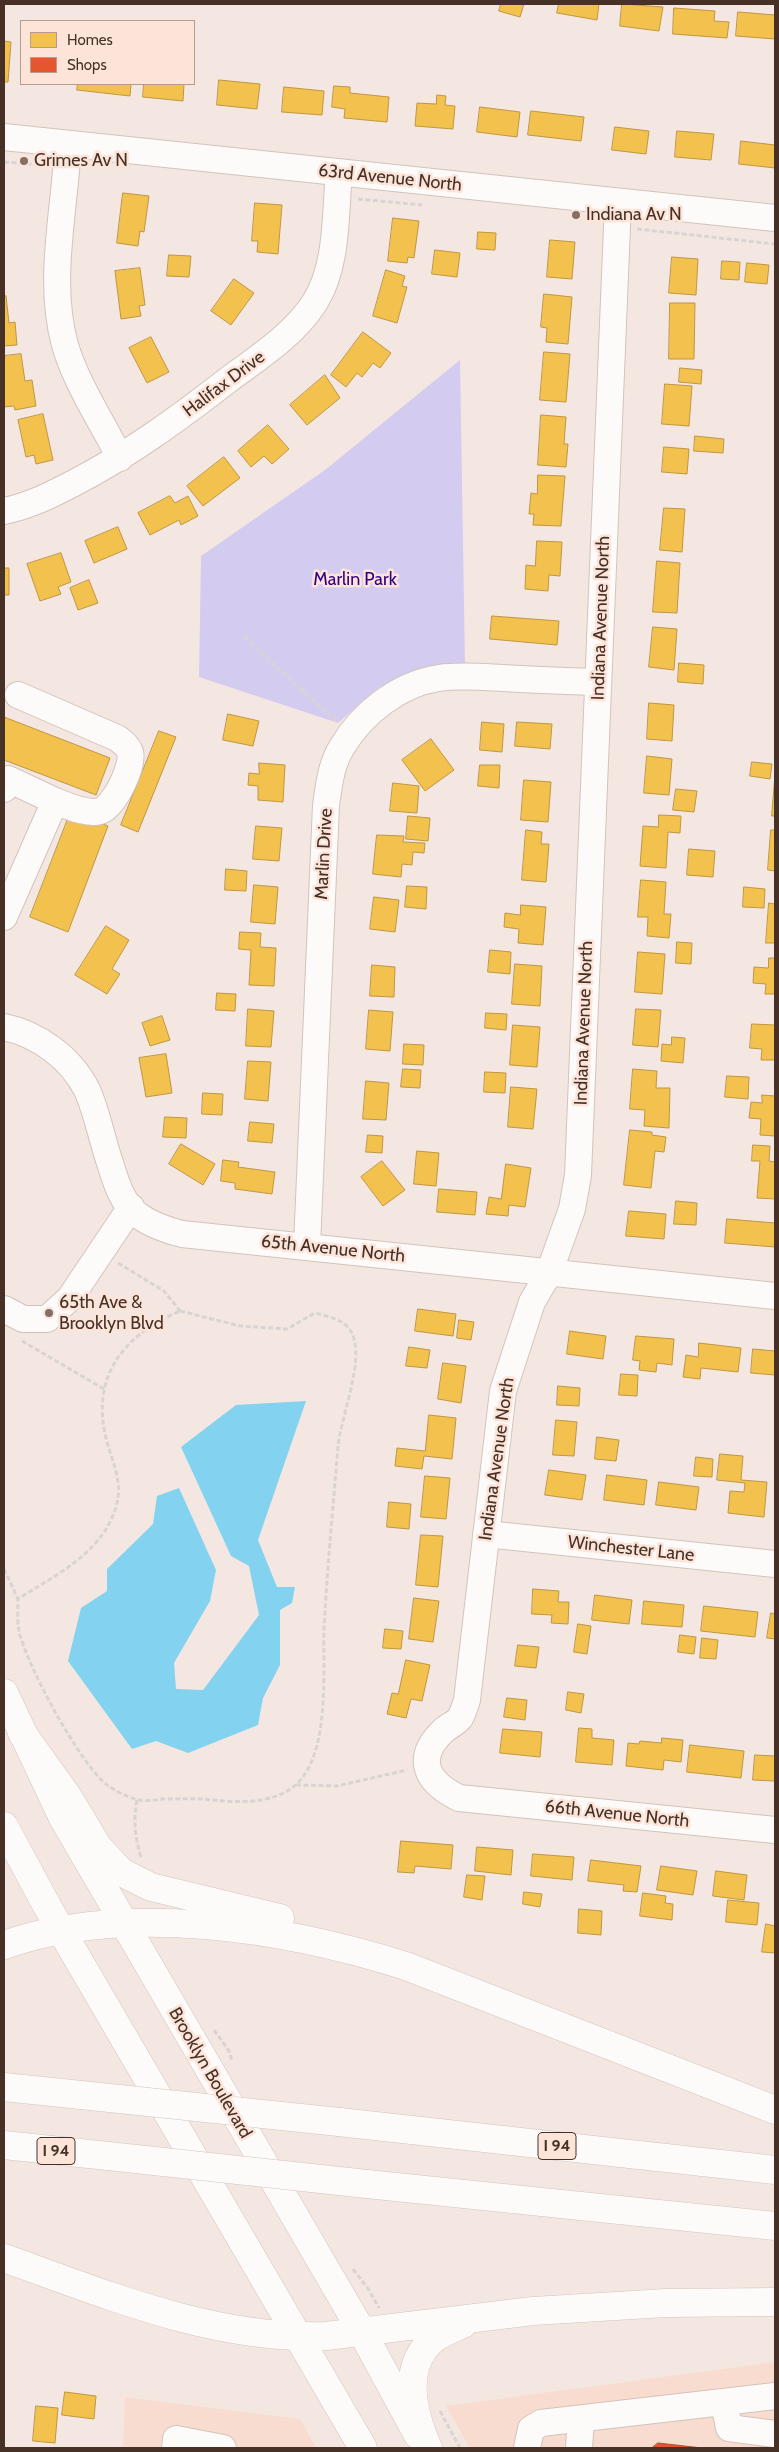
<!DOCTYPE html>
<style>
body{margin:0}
#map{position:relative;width:779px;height:2452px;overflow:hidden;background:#f4e7e1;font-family:Cabin,sans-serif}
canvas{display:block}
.frame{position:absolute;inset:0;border:5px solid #473026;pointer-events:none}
.legend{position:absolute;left:20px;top:20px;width:175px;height:65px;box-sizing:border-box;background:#fce4d9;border:1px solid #b49c91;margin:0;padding:6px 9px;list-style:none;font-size:15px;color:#473026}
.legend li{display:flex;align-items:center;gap:10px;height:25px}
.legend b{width:25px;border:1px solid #b49c91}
</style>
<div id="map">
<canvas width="779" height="2452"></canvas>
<div class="frame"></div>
<ul class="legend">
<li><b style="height:14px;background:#f2c14e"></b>Homes</li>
<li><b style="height:14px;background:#e4572e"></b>Shops</li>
</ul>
</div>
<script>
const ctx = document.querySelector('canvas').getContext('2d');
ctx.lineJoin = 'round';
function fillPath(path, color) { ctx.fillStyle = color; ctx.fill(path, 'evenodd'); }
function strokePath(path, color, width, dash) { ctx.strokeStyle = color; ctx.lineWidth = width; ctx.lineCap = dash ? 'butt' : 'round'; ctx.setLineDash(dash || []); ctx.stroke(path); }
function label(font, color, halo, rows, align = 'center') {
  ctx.font = font + ' Cabin,sans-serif'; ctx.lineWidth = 5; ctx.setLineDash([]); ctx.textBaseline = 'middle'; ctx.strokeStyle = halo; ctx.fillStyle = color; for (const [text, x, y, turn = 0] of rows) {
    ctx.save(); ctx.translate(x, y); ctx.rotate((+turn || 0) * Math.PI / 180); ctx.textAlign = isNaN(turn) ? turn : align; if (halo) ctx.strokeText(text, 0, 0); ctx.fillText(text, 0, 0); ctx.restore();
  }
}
const built = new Path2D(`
 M775 2362V2448H470L446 2406Z
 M125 2397 300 2419 316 2448H123Z`);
const green = new Path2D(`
 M460 360 465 665 428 670 379 687 338 723 199 677 201 556 325 470Z`);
const water = new Path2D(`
 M306 1401 258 1540 277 1587H295L292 1603 280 1610V1665L263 1698 258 1725 188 1753 156 1741 132 1749 68 1661 81 1608 107 1591V1569L153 1524 157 1496 179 1488 216 1570 210 1601 174 1663 176 1689 203 1690 259 1615 249 1566 231 1556 181 1447 236 1405Z`);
const homes = new Path2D(`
 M501 4H524L520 17 499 11Z
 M559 4H599L597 20 557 13Z
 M622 4 663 7 659 31 620 26Z
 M674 8 715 11 714 21 729 22 727 38 673 34Z
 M738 12 775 15V39L736 36Z
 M4 41 11 42 8 82H4Z
 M219 80 260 84 257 109 217 105Z
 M78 84H131L130 96 77 90Z
 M144 84H184L183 101 143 97Z
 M334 86 350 87V93L389 97 387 122 344 118 345 109 332 107Z
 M284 87 324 91 322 115 282 112Z
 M437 95 446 96 445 105 455 106 453 129 415 126 417 103 436 104Z
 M480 107 520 112 517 137 477 132Z
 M531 111 584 117 581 141 528 135Z
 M615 127 649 131 646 154 612 150Z
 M677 131 714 134 711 160 675 157Z
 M741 141 775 145V168L739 164Z
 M123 193 149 196 144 232 140 231 138 246 117 243Z
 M255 203 282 205 278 254 257 252 258 241H252Z
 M393 218 419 221 414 258 408 257 407 263 388 261Z
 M478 232 496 233 495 250 477 249Z
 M550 240 575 242 572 279 547 277Z
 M435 250 460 253 457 277 432 274Z
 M169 255 191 256 189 277 167 276Z
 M672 257 698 259 696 295 669 293Z
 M722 261 740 262 739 280 721 279Z
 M747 263 769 265 767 284 745 282Z
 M140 268 145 305 139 306 141 316 121 319 115 271Z
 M386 270 405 276 402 286 407 287 397 323 373 316Z
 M234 279 254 293 231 325 211 311Z
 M544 294 572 297 568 344 546 342 547 328 541 327Z
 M6 296 9 323 15 322 17 345 4 346V297Z
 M670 303H695L694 359H669Z
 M363 332 391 353 380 368 373 363 362 377 357 373 346 387 331 375Z
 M151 337 169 372 147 383 129 348Z
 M544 352 570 354 566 402 540 400Z
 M21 354 25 381 32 380 36 406 15 410 14 406 4 407V356Z
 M680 368 702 370 701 384 679 382Z
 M325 375 340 398 307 425 290 405Z
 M665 384 692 386 689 426 662 424Z
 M43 414 53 460 36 464 34 455 26 457 18 420Z
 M541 415 566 417 564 444H568L566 467 538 465Z
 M268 425 289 449 272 464 264 456 251 467 238 451Z
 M695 436 724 439 723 453 694 451Z
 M664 447 689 449 687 474 662 472Z
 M224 457 240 478 203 506 187 486Z
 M538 475 565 476 561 526 533 525 534 514H529L531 493 537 494Z
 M170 496 175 503 188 496 198 516 181 525 179 520 150 535 138 513Z
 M664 508 685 509 682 552 660 550Z
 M118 527 127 549 94 563 85 541Z
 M537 541 562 542 560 576 549 575 548 591 525 589 526 565 535 566Z
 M61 553 71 582 58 587 61 594 40 601 27 564Z
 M657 561 680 563 677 613 653 612Z
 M4 568H9V595H4Z
 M89 580 98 603 78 610 70 588Z
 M492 616 559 621 557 645 490 639Z
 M653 627 677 629 674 670 649 667Z
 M679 663 704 665 703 684 678 682Z
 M649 703 674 705 672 741 647 739Z
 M228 714 259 721 253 746 223 740Z
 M4 717 110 758 96 795 4 760Z
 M482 722 504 724 502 752 480 750Z
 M517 722 552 724 550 749 515 746Z
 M159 731 176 737 138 832 121 825Z
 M431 739 454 770 425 791 402 760Z
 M647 756 672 759 669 795 644 793Z
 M752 762 772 764 770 779 750 776Z
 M259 763 285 765 283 802 258 800V786L248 785 249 773 259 774Z
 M480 765H500L499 788 478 786Z
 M775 775V816H772Z
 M524 780 551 782 548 822 521 820Z
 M393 783 419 786 417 813 390 811Z
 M676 789 697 791 694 812 673 810Z
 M71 811 108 826 68 932 30 917Z
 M659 815 681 816 680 833 668 832 666 868 640 866 643 826 658 827Z
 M408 816 430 818 428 841 406 839Z
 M256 826 282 828 279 861 253 859Z
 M526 830 542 832 541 844H549L546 882 522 880Z
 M771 830H775V871L768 870Z
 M377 835 404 836 403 842 425 843 424 853 413 852 412 865 402 864 401 877 373 874Z
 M689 849 715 851 713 877 687 875Z
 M226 869 247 871 246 891 225 890Z
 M641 880 666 882 664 914H671L669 938 647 936 648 917H638Z
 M254 885 278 887 275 924 251 922Z
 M407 886 427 887 426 909 405 907Z
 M744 887 765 889 764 908 743 907Z
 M374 897 399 900 395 932 370 929Z
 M769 903 775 904V943H766Z
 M521 905 546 907 543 945 518 943 519 929 504 927 505 913 520 915Z
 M106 926 129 940 112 969 120 974 107 994 75 975Z
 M240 932 261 933 260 947 276 948 274 986 249 985 251 950 239 949Z
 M677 942 692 943 691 964 676 963Z
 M490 950 511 952 510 974 488 972Z
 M638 952 665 954 662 994 635 992Z
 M769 958H775V994H765L766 984 753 983 754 967 768 968Z
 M515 964 542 966 540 1006 512 1004Z
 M372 965 395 967 394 997 370 996Z
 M217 993 236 994 235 1011 216 1010Z
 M248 1009 274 1011 271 1047 246 1046Z
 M636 1009 661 1010 658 1047 633 1045Z
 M369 1010 393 1012 390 1051 366 1049Z
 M486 1013 507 1014 506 1030 485 1028Z
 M162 1016 170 1040 150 1046 142 1023Z
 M752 1024 775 1025V1060H761L762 1049 750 1048Z
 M513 1025 540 1027 537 1067 510 1065Z
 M672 1037 685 1038 683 1063 661 1061 662 1044 671 1045Z
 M404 1044 424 1045 423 1065 403 1064Z
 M166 1054 172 1093 146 1097 139 1058Z
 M248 1061 271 1062 268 1101 245 1099Z
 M403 1069 421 1070 420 1088 401 1087Z
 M633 1069 657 1071 656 1088H670L669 1128 644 1126 645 1110 630 1109Z
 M485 1072 506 1073 505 1093 484 1092Z
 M727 1076 749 1077 748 1099 725 1097Z
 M366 1081 389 1083 386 1120 363 1119Z
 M511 1087 537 1089 533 1129 508 1127Z
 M203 1093 223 1094 222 1115 202 1114Z
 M762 1095 775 1096V1136L760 1135 761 1119 749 1118 751 1102 762 1103Z
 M165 1117 187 1118 186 1138 163 1137Z
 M250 1122 274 1124 272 1143 248 1141Z
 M630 1130 652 1132V1135L666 1137 664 1152 655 1151 651 1188 624 1185Z
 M368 1135 383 1136 382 1153 366 1152Z
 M181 1144 215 1164 203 1185 169 1164Z
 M753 1145 770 1146 769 1161 775 1162V1199L757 1198 760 1161H752Z
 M417 1151 439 1153 436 1186 414 1184Z
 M223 1160 239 1162 238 1167 275 1172 272 1194 235 1189V1183L221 1181Z
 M382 1161 405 1190 383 1206 361 1177Z
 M506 1164 531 1168 525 1207 509 1205 508 1216 486 1214 489 1197 501 1199Z
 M439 1189 477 1192 475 1215 437 1212Z
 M676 1201 697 1203 696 1225 674 1224Z
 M629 1211 666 1214 664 1239 626 1236Z
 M727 1219 775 1223V1247L725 1243Z
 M418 1309 456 1314 453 1336 415 1331Z
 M459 1320 474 1322 471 1340 457 1338Z
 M570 1331 606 1336 603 1359 567 1354Z
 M636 1336 674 1339 672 1365 657 1363 656 1372 639 1370 640 1361 633 1360Z
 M699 1343 741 1348 738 1372 701 1368 700 1379 683 1377 686 1355 698 1357Z
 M409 1347 430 1350 427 1368 406 1366Z
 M753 1349 775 1351V1375L751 1373Z
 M443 1363 466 1366 461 1403 438 1399Z
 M621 1374 638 1375 637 1396 619 1395Z
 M558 1386 580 1388 579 1406 557 1405Z
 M429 1415 456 1418 452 1459 424 1456 422 1469 395 1466 397 1448 425 1451Z
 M556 1420 577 1422 574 1456 553 1455Z
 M597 1437 619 1440 616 1461 595 1459Z
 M720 1454 743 1456 741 1480 767 1482 764 1517 728 1513 730 1491 744 1492 745 1483 717 1480Z
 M696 1457 713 1459 712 1477 694 1476Z
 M549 1470 586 1475 582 1500 545 1495Z
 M607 1475 647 1480 644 1505 604 1500Z
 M425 1476 450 1478 446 1519 421 1517Z
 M659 1482 699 1487 696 1510 656 1505Z
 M389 1502 411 1504 409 1529 387 1527Z
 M421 1535 443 1536 438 1587 416 1585Z
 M533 1589 559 1591 558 1602H569L568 1624 551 1623 552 1615 532 1614Z
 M595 1595 632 1600 629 1624 592 1620Z
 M414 1598 439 1601 433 1642 409 1639Z
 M644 1601 684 1605 682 1627 642 1624Z
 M704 1606 758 1612 755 1637 701 1631Z
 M771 1613 775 1614V1639L767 1638Z
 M578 1624 591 1626 587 1654 574 1652Z
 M385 1629 403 1631 401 1649 383 1648Z
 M680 1635 696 1637 694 1654 678 1652Z
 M702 1638 718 1640 716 1659 700 1658Z
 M518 1645 539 1647 536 1668 515 1666Z
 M406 1660 430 1665 422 1701 411 1699 406 1718 387 1714 392 1693 398 1694Z
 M568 1692 584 1694 581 1713 566 1710Z
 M507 1698 527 1700 525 1720 504 1717Z
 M579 1728 592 1729V1738L614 1740 612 1765 576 1762Z
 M503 1729 542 1732 540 1757 500 1753Z
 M662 1738 683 1740 681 1762 664 1760 663 1770 626 1766 628 1743 639 1744 640 1741 661 1743Z
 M690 1745 744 1751 741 1778 687 1772Z
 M755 1755 775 1756V1781L753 1780Z
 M401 1841 453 1845 451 1869 415 1866 414 1873 398 1872Z
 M477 1847 513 1850 511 1875 475 1871Z
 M533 1854 574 1857 572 1880 531 1876Z
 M591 1860 641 1866 637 1892 623 1891 624 1885 588 1881Z
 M661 1866 697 1871 693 1895 657 1890Z
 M716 1871 747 1875 744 1900 713 1896Z
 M467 1875 485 1876 482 1900 464 1897Z
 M524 1892 542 1894 540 1907 523 1904Z
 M643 1893 666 1896 665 1903 673 1904 672 1920 640 1916Z
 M728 1900 759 1903 757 1925 726 1922Z
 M579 1909 602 1911 601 1935 578 1933Z
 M766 1924 775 1926V1953L762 1952Z
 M65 2392 96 2396 94 2419 62 2415Z
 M36 2406 58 2408 55 2443 33 2441Z`);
const shops = new Path2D(`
 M658 2443 702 2448H652Z`);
const path = new Path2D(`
 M4 162 44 165
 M358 199 422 205
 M637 229 775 244
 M244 637 336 721
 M118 1263 164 1291 180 1311
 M180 1311 240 1326 287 1329 315 1313C333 1318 349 1320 354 1339 362 1367 341 1417 338 1447 333 1508 327 1569 324 1630 323 1672 329 1744 302 1778 282 1804 243 1803 213 1800 196 1798 180 1799 163 1799 154 1800 143 1802 135 1799 127 1797 114 1790 107 1785 80 1764 26 1664 19 1631 17 1621 18 1609 18 1599 52 1577 91 1559 110 1522 128 1486 113 1468 105 1434 92 1372 127 1334 180 1311Z
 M22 1341 104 1389
 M4 1569 18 1599
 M296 1785 337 1786 407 1770
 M137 1800C133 1821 135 1837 141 1857
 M214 2030 229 2051 232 2061
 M353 2269 369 2290 379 2308
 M440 2411 460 2448`);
const minor = new Path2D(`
 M4 137 775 218
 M68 144C65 210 47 280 65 345 75 381 103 424 120 458
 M618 202 578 1175 572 1209 549 1273 532 1302 503 1391 467 1700C465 1706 463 1713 460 1718 456 1723 449 1726 444 1730 414 1758 426 1782 459 1798L775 1830
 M4 511C29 506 51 495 74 483 130 454 179 418 228 380 259 357 294 335 315 302 338 265 335 215 339 172
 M18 695 117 738C122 742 128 746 130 752 134 766 114 807 100 811 87 815 68 806 55 801
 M4 789 8 779 55 801 4 917
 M4 1027C38 1034 71 1058 87 1090 97 1112 102 1140 110 1163 116 1182 122 1204 139 1216 152 1225 166 1230 182 1234L775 1296
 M307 1246 326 805C329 785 331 764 342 747 362 713 399 684 439 678 460 675 482 677 503 678 535 680 567 681 598 682
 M4 1309 23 1319H47L70 1298 131 1207
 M486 1534 775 1564
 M724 2402 729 2428 775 2434
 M175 2448 176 2439 223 2448
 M527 2448 531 2429 541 2423 775 2396
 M579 2448 581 2419`);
const major = new Path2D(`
 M4 1693 63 1818 361 2330 418 2435
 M4 1826 47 1906 363 2448`);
const highway = new Path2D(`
 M22 1733 68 1797 98 1847 121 1872 151 1887 280 1918
 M4 1945C125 1902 286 1928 406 1966L775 2110
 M4 2087 81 2095
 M339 2122 775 2170
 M4 2145 108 2156
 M367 2184 775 2226
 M4 2258C108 2295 214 2340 326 2336L533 2311 666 2303 775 2302
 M428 2448C413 2414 400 2365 435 2338 443 2332 454 2328 463 2324`);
const highwayBridge = new Path2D(`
 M81 2095 339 2122
 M108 2156 367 2184`);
const markers = [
 [24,161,5,"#847067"],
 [576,215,5,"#847067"],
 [49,1313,5,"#847067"]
];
const shields = [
 [557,2146,38],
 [56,2151,38]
];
const shieldNames = [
 ["I 94",557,2146],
 ["I 94",56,2151]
];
const poiNames = [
 ["Grimes Av N",34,161],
 ["Indiana Av N",586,215],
 ["65th Ave &",59,1303],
 ["Brooklyn Blvd",59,1324]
];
const streetNames = [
 ["63rd Avenue North",390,178,6],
 ["Halifax Drive",224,384,-37],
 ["Indiana Avenue North",601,618,-88],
 ["Marlin Drive",324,854,-87],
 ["Indiana Avenue North",584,1023,-88],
 ["65th Avenue North",333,1249,6],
 ["Indiana Avenue North",497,1459,-82],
 ["Winchester Lane",631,1549,6],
 ["66th Avenue North",617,1814,6],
 ["Brooklyn Boulevard",210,2073,60]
];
const parkNames = [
 ["Marlin Park",355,580]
];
fillPath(built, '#f8dccf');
fillPath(green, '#d4ccf0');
fillPath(water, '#83d3f0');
fillPath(homes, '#f2c14e');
strokePath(homes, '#bf9642', 1);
fillPath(shops, '#e4572e');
strokePath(shops, '#b54b2c', 1);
strokePath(minor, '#d3c3bb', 28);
strokePath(major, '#d3c3bb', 29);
strokePath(highway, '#d3c3bb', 29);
strokePath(path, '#d9d4d2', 3, [5, 2.5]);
strokePath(minor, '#fdfbfa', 26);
strokePath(major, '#fdfbfa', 28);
strokePath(highway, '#fdfbfa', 28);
strokePath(highwayBridge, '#d3c3bb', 29, []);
strokePath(highwayBridge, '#fdfbfa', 28);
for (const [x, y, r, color] of markers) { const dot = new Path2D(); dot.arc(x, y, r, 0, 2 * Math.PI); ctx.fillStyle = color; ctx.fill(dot); strokePath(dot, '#fce4d9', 2); }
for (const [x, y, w] of shields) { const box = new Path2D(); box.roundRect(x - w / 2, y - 13.5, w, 27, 4); ctx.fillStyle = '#fce4d9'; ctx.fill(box); strokePath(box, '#473026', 1); }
label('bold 16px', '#473026', null, shieldNames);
label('18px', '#473026', '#fce4d9', poiNames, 'left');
label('18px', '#473026', '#fce4d9', streetNames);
label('18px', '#320086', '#fce4d9', parkNames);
</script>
